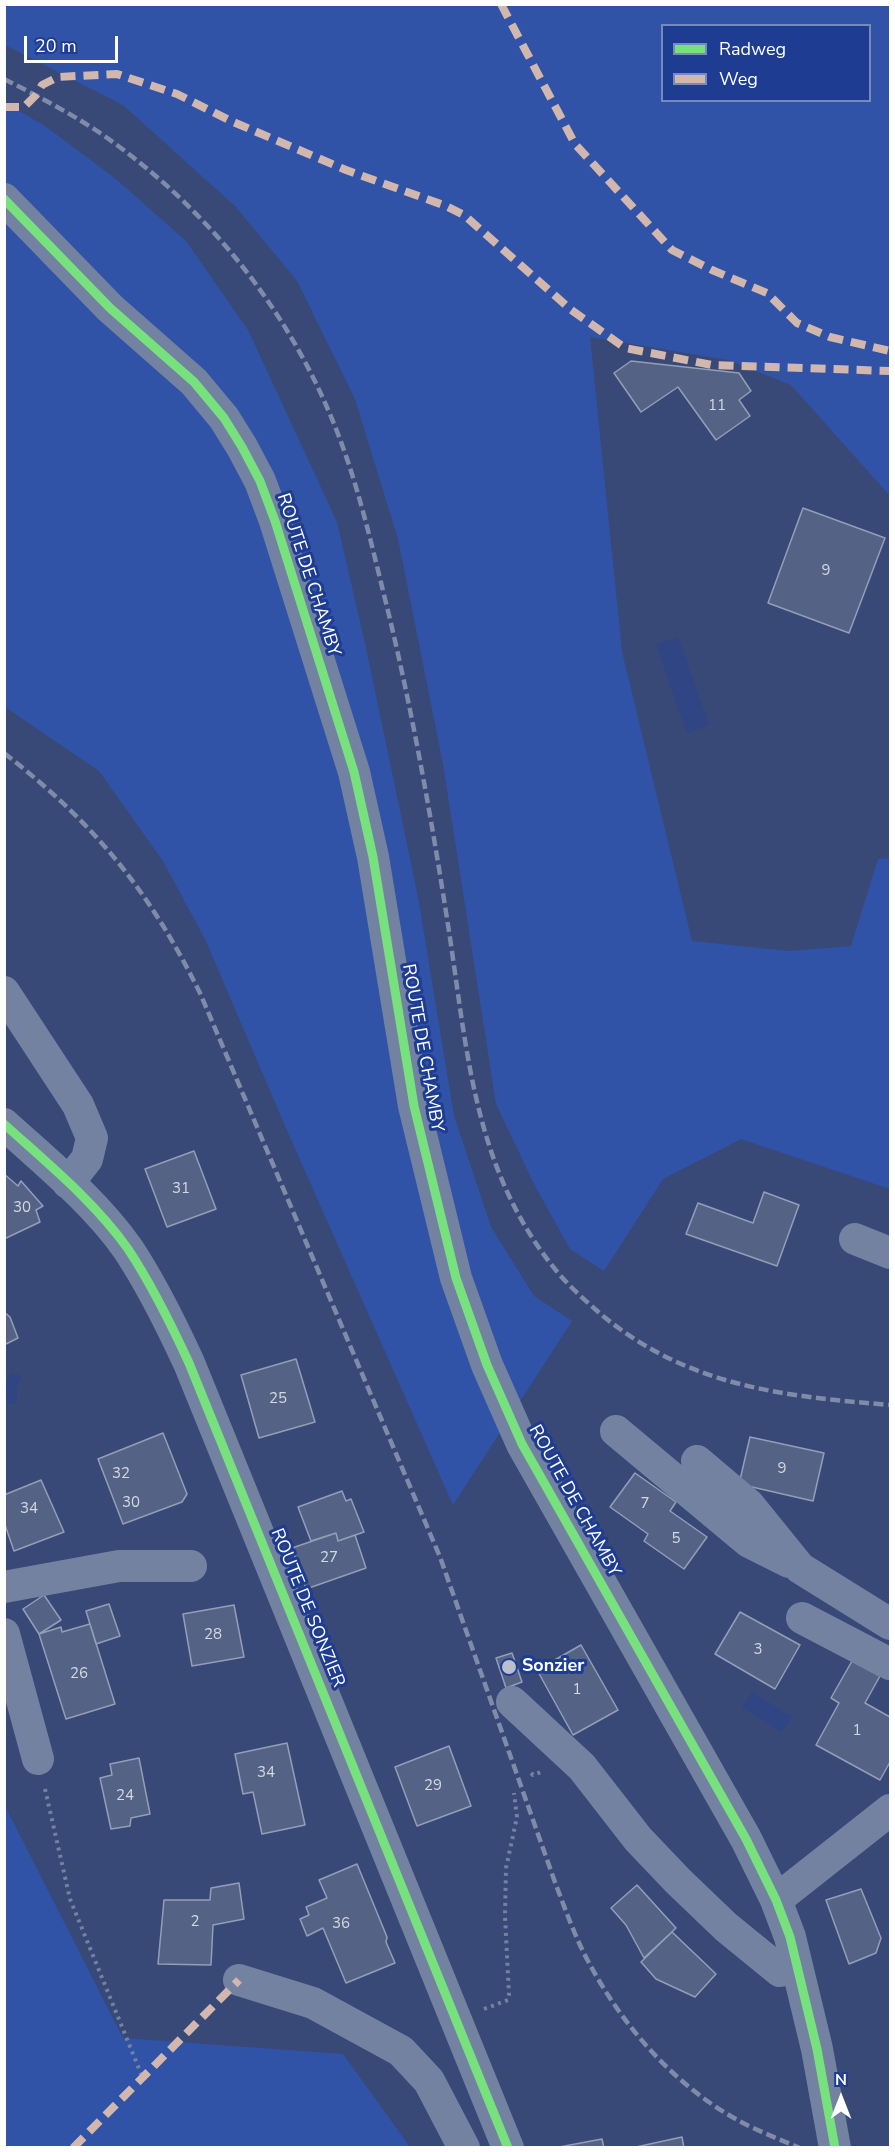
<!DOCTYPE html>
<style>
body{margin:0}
#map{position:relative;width:895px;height:2152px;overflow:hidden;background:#384977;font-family:"Nunito Sans",sans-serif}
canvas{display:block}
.frame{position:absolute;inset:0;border:6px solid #fff;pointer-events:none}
.legend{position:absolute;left:661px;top:24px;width:210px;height:78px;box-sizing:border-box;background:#1d3c92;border:2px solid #778abe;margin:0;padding:8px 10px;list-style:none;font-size:18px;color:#fff}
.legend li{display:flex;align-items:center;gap:12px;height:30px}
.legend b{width:30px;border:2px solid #778abe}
.north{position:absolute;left:811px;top:2068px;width:60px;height:60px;-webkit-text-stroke:4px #1d3c92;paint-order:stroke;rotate:0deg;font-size:16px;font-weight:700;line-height:24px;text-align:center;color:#fff}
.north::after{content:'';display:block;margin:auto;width:21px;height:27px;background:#fff;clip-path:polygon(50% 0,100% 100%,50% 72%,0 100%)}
.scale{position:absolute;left:24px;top:36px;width:94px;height:27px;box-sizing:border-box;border:3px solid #fff;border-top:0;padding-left:8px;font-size:18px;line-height:21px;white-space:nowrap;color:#fff;-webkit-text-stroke:4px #1d3c92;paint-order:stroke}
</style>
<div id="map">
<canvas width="895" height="2152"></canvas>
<div class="frame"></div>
<ul class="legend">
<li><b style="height:8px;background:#77e17e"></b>Radweg</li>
<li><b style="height:8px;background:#d1b7ad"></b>Weg</li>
</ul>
<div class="north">N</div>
<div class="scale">20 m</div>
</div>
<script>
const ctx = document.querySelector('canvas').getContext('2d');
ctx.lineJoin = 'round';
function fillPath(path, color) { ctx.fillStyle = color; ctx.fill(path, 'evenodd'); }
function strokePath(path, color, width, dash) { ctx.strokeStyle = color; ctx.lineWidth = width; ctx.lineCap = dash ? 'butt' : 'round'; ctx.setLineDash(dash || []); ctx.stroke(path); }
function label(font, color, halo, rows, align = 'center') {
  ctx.font = font + ' "Nunito Sans",sans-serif'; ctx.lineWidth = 6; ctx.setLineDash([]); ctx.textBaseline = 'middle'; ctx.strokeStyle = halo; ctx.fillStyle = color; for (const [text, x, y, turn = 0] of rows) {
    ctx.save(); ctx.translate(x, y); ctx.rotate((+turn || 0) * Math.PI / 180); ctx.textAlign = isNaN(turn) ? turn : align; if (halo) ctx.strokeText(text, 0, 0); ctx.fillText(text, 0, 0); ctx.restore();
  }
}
const green = new Path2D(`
 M4 5H890V496L791 385 728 360 590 337 622 652 692 941 789 951 851 946 878 859 890 858V1189L741 1139 663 1179 604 1271 570 1249 535 1186 496 1104 443 764 398 539 355 399 297 281 236 207 123 105 5 45ZM662 26H870V100H662Z
 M5 103 45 126 116 179 186 241 248 330 337 522 366 648 418 897 454 1116 491 1227 534 1296 572 1321 453 1505 286 1128 206 941 163 861 99 771 5 707Z
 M4 1804 123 2038 343 2054 410 2147H5Z`);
const water = new Path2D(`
 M678 637 709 725 687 733 656 645Z
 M11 1373 21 1376 17 1387V1403L8 1404 7 1401H5V1385Z
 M752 1692 792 1717 782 1732 742 1707Z`);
const building = new Path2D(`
 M631 361 739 373 751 391 739 400 750 416 716 440 678 387 641 412 614 373Z
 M803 508 885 538 849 633 768 603Z
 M194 1151 216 1209 167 1227 145 1169Z
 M4 1174 18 1186 21 1181 43 1206 36 1210 40 1222 4 1239Z
 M764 1192 799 1205 777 1266 686 1234 698 1203 753 1223Z
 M4 1312 10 1317 18 1338 4 1345Z
 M296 1359 315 1422 259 1438 241 1375Z
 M163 1433 187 1494 182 1502 123 1524 98 1459Z
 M750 1437 824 1453 813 1501 739 1484Z
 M635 1473 676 1502 670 1511 707 1537 684 1569 644 1541 648 1534 610 1507Z
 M41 1480 64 1532 14 1551 4 1522V1495Z
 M342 1491 346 1501 351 1499 364 1532 338 1541 336 1533 311 1541 298 1507Z
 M336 1533 338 1541 355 1535 366 1568 306 1589 292 1548Z
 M44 1595 61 1620 39 1634 23 1609Z
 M109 1604 120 1636 96 1644 86 1611Z
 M234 1605 244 1657 192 1666 183 1614Z
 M740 1612 800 1645 775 1689 715 1654Z
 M90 1624 115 1704 66 1719 39 1634 61 1627 62 1632Z
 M581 1645 618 1710 573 1735 537 1670Z
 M512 1653 522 1682 506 1688 496 1658Z
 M852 1661 880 1676 865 1703 890 1717V1762L880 1780 816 1745 839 1703 831 1698Z
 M287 1743 305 1825 262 1834 253 1792 243 1794 235 1754Z
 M449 1746 471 1806 417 1826 395 1767Z
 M139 1758 150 1814 131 1818 130 1826 111 1829 100 1778 112 1775 110 1764Z
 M357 1864 387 1937 386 1942 395 1963 346 1983 323 1928 307 1936 300 1919 309 1915 306 1907 327 1898 319 1880Z
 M239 1883 244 1919 213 1925 211 1965 158 1964 164 1900H210L211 1888Z
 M637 1885 676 1928 644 1958 626 1925 611 1908Z
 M861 1889 881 1938 876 1953 849 1964 826 1900Z
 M672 1932 716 1974 695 1997 656 1979 641 1962Z
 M682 2137 684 2148H636V2147Z
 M602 2139 604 2148H554Z`);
const path = new Path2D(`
 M531 1773 533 1775 541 1772
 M45 1789 70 1899 142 2076
 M484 2009 508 2000 509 1995 505 1916 506 1868 517 1817 514 1793`);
const minor = new Path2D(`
 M4 199 110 308 194 382 224 418 242 447 260 481 275 521 354 772 373 857 414 1106 456 1278 487 1365 522 1444 746 1839 776 1900 790 1937 817 2049 835 2148
 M4 992 78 1105 92 1138 87 1159 68 1183
 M4 1124C47 1163 95 1202 128 1249 152 1285 171 1324 189 1363L508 2148
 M855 1239 890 1253
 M616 1431 749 1542 789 1562
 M697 1461 749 1505 800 1568 890 1624
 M4 1587 119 1566H191
 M802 1618 890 1664
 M4 1634 38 1759
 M512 1702 582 1767 638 1839 678 1881 726 1927 780 1971 797 1967
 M776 1900 890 1810
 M239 1980 313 2003 401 2051 429 2081 464 2148`);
const rail = new Path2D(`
 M4 79C38 96 72 114 103 135 209 209 292 314 338 434 360 491 373 551 388 611 414 719 433 827 450 938 468 1059 476 1175 559 1274 572 1289 588 1303 603 1316 690 1387 783 1396 890 1405
 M4 753C95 824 149 890 200 993L440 1557 556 1885C566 1911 575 1937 588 1961 624 2029 680 2092 749 2126 766 2134 783 2141 800 2148`);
const quiet = new Path2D(`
 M501 4 575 144 672 250 712 270 767 293 797 323 830 337 890 351
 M4 107H24L36 95 42 85 58 77 117 74 177 94 231 121 346 170 446 206 464 215 570 309 625 348 712 365 890 371
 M73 2148 239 1980`);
const cycleway = new Path2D(`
 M4 199 110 308 194 382 224 418 242 447 260 481 275 521 354 772 373 857 414 1106 456 1278 487 1365 522 1444 746 1839 776 1900 790 1937 817 2049 835 2148
 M4 1124C47 1163 95 1202 128 1249 152 1285 171 1324 189 1363L508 2148`);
const markers = [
 [509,1667,8,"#b9bfcf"]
];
const numberNames = [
 ["11",717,406],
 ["9",826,571],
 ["31",181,1189],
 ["30",22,1208],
 ["25",278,1399],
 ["9",782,1469],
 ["32",121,1474],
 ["30",131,1503],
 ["7",645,1504],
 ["34",29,1509],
 ["5",676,1539],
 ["27",329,1558],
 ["28",213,1635],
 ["3",758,1650],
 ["26",79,1674],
 ["1",577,1690],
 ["1",857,1731],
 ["34",266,1773],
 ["29",433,1786],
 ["24",125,1796],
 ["2",195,1922],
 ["36",341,1924]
];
const streetNames = [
 ["ROUTE DE CHAMBY",308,575,72],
 ["ROUTE DE CHAMBY",422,1048,80],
 ["ROUTE DE CHAMBY",574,1501,61],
 ["ROUTE DE SONZIER",307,1608,68]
];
const poiNames = [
 ["Sonzier",522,1667]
];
fillPath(green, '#3153a7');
fillPath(water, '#304584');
fillPath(building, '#546286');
strokePath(building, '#949eb8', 1.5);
strokePath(path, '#7482a2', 4, [3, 4.5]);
strokePath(minor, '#7482a2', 32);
strokePath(rail, '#808ba9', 4.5, [10, 4.5]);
strokePath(quiet, '#d1b7ad', 8, [15, 8]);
strokePath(cycleway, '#77e17e', 9);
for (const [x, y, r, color] of markers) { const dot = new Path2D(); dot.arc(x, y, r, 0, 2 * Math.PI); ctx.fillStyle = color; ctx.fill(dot); strokePath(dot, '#1d3c92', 2); }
label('15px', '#d4d8e1', null, numberNames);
label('18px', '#fff', '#1d3c92', streetNames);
label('bold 18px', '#fff', '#1d3c92', poiNames, 'left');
</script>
